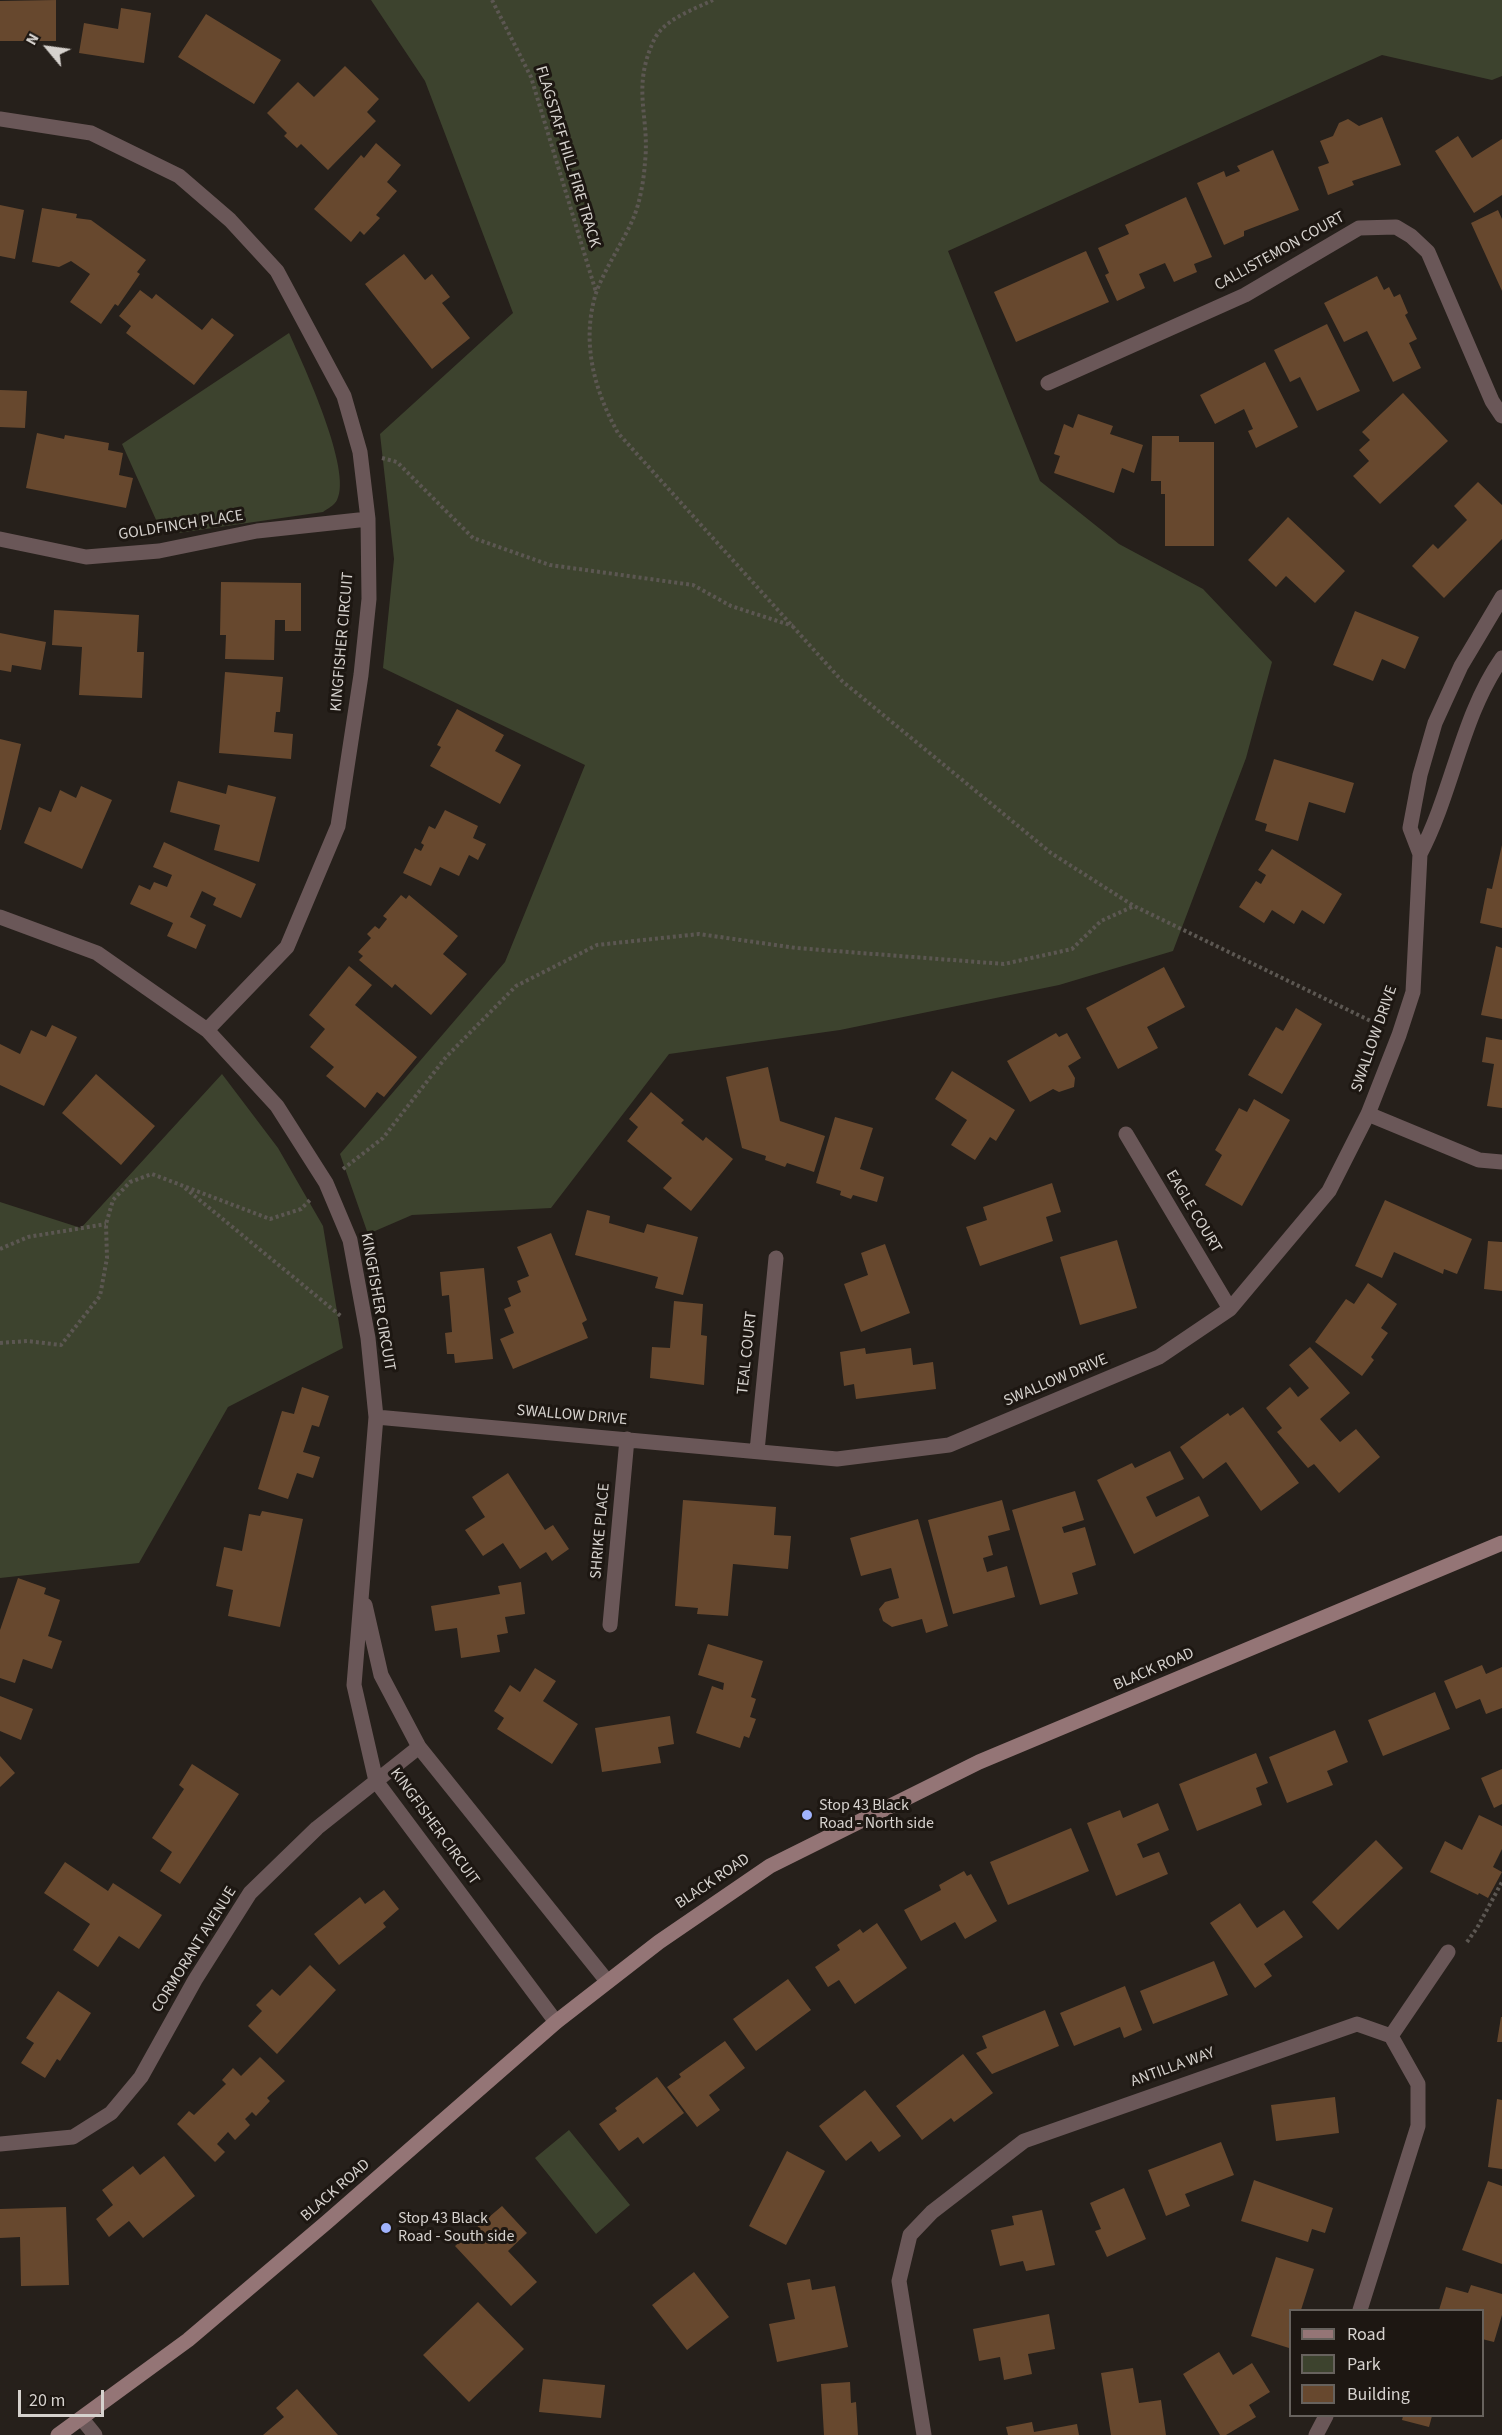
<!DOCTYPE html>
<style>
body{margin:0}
#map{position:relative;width:1502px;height:2435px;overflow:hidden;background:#26201b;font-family:"Source Sans 3",sans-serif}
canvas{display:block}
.legend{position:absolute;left:1289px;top:2309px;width:195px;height:108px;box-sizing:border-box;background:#1d1712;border:2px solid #67625d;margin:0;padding:8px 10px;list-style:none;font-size:18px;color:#d6d2ce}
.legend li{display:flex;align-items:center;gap:12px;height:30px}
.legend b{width:30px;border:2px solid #67625d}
.north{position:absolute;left:18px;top:18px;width:60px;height:60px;-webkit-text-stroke:4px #1d1712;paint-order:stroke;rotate:299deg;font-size:16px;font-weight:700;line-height:24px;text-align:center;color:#d6d2ce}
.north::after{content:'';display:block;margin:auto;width:21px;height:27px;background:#d6d2ce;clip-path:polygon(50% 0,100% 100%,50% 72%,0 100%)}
.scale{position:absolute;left:18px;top:2390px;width:86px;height:27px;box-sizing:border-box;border:3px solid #d6d2ce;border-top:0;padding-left:8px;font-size:18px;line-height:21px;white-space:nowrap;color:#d6d2ce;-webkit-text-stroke:4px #1d1712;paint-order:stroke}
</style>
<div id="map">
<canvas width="1502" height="2435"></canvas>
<ul class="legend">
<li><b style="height:8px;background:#947576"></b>Road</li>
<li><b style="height:16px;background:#3d432e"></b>Park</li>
<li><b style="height:16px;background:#67482e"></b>Building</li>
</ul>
<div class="north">N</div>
<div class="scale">20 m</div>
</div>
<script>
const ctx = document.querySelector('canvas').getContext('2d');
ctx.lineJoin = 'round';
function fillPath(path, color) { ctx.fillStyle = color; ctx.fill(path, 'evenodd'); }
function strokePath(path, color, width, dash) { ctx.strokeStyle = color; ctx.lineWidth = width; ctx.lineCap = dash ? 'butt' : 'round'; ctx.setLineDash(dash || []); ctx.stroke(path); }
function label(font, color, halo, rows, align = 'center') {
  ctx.font = font + ' "Source Sans 3",sans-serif'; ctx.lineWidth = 6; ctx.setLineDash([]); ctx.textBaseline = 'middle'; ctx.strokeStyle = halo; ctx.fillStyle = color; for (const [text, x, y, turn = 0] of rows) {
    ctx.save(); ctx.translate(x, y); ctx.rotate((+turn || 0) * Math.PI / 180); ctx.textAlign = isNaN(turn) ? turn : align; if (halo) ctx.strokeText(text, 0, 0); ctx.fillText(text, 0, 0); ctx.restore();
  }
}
const green = new Path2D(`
 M371 0H1502V76L1492 80 1382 55 948 251 1040 481 1119 544 1203 589 1272 662 1246 758 1173 951 1059 985 840 1030 669 1054 551 1208 412 1215 368 1234 340 1154 505 962 585 765 383 668 394 559 380 434 513 313 425 81Z
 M289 333C303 364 353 471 337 500 335 505 327 509 323 512L178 533 157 522 122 444Z
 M222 1074 278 1148 323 1226 343 1348 228 1407 139 1563 0 1578V1202L81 1228Z
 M569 2130 630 2205 596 2234 535 2158Z`);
const building = new Path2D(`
 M56 0V41H0V1Z
 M121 8 151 13 144 63 79 53 84 23 118 29Z
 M206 14 281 60 254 104 178 57Z
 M345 66 379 99 367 112 376 121 328 170 301 144 297 148 284 136 287 133 267 113 298 82 314 97Z
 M1382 117 1401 165 1352 181 1354 185 1328 195 1318 167 1329 163 1320 141 1333 136 1339 123 1348 119 1359 126Z
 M1458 136 1472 158 1502 139V195L1474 213 1435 151Z
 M376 143 401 165 387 182 397 191 376 215 380 218 364 235 360 231 351 242 314 209 361 155 364 158Z
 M1273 150 1299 210 1244 231V236L1224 245 1197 183 1224 171 1226 177 1240 171 1237 166Z
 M1186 197 1212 257 1194 264 1197 272 1174 282 1165 263 1139 274 1145 288 1117 301 1105 275 1109 273 1098 248 1129 234 1125 225Z
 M0 205 24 210 15 259 0 256Z
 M42 208 77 214 76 218 91 220 146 260 137 272 140 274 118 306 115 304 101 324 70 302 90 274 71 261 59 267 32 262Z
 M1498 210 1502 219V291L1471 223Z
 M1086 251 1109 302 1016 342 994 292Z
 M404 254 425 280 432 274 450 297 442 303 470 338 432 369 365 284Z
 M1377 276 1384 290 1389 287 1394 297 1400 294 1408 313 1405 315 1417 339 1409 343 1421 368 1393 382 1367 331 1344 342 1324 303Z
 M140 290 152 299 156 294 202 330 212 318 234 335 194 385 126 333 131 326 119 316Z
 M1327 324 1360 391 1317 411 1300 377 1290 382 1274 350Z
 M1265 362 1298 427 1256 448 1248 431 1253 429 1244 409 1215 424 1200 395Z
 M0 390 27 391 25 428 0 427Z
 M1403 393 1448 441 1380 504 1353 476 1369 461 1359 450 1370 440 1362 432Z
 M1078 414 1113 426 1110 434 1143 445 1134 473 1122 468 1114 493 1054 473 1060 456 1054 454 1064 424 1073 428Z
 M37 433 64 439 65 435 109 443 108 450 123 453 119 475 133 478 126 508 26 488Z
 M1152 436H1179V442H1214V546H1165V494H1161V481H1151Z
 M1478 482 1502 505V539L1444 598 1412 566 1433 544 1438 549 1467 520 1454 506Z
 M1288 517 1345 571 1315 603 1286 576 1276 587 1248 560Z
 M221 582 301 583V631H285V620H275L274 660 225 659 226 635H220Z
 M54 610 139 615 137 652H144L142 698 79 695 82 647 52 645Z
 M1355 611 1419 637 1405 669 1382 659 1373 681 1333 665Z
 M0 633 46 642 41 670 12 665 11 672 0 670Z
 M225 672 283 677 280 712H276L274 732 293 734 291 759 219 753Z
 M457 709 504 735 495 751 521 765 500 804 430 766 441 747 437 745Z
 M0 739 21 744 1 830H0Z
 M1274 759 1354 783 1345 813 1309 802 1298 841 1265 831 1267 824 1255 820Z
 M178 781 226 794 228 785 276 797 259 862 214 850 220 825 170 812Z
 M81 786 112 800 82 869 24 843 39 807 51 812 60 790 76 798Z
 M445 810 478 826 473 838 486 844 478 860 469 855 459 876 440 867 431 886 403 873 415 848 421 851 424 845 421 843 429 826 435 829Z
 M164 842 256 884 241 918 213 905 216 898 202 891 190 917 206 925 196 949 167 936 173 923 130 904 139 885 150 890 154 882 167 887 172 875 153 867Z
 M1502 845V928L1480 923 1487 888 1492 889Z
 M1272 849 1342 894 1324 924 1302 910 1294 924 1272 910 1264 923 1239 907 1256 881 1261 884 1266 875 1258 870Z
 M401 895 406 899 409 895 458 936 443 954 467 974 431 1015 395 984 392 988 359 960 363 956 358 952 371 938 367 934 375 926 379 929 387 919 383 916Z
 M1496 946 1502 948V1019L1481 1015Z
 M349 966 372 985 355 1005 417 1057 384 1097 377 1092 365 1108 326 1076 334 1067 310 1047 325 1029 309 1015Z
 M1164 967 1185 1007 1147 1027 1158 1048 1118 1069 1086 1008Z
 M1296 1008 1322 1024 1282 1094 1248 1075 1276 1027 1283 1031Z
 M52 1025 77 1037 44 1106 0 1085V1044L20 1054 31 1030 46 1037Z
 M1056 1033 1059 1037 1067 1033 1081 1058 1068 1066 1075 1078 1074 1087 1059 1092 1053 1089 1030 1102 1007 1061Z
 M1486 1037 1502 1040V1108L1487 1106 1494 1064 1482 1062Z
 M768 1067 780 1121 825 1136 814 1172 787 1163 785 1167 765 1160 766 1156 742 1148 726 1077Z
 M952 1071 1015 1110 996 1141 990 1137 975 1160 951 1145 967 1120 935 1099Z
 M96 1074 155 1126 121 1165 62 1113Z
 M651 1092 684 1120 681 1123 703 1141 706 1137 733 1159 691 1211 663 1188 672 1178 627 1141 638 1127 629 1119Z
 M1254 1099 1290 1120 1242 1206 1205 1185 1222 1155 1215 1150 1239 1108 1247 1112Z
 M835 1117 873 1128 860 1169 884 1177 877 1202 853 1195 851 1199 840 1195 841 1191 816 1183Z
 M1052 1183 1061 1212 1046 1217 1053 1241 980 1266 966 1227 987 1220 983 1207Z
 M1385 1200 1472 1239 1457 1274 1444 1269 1443 1274 1394 1252 1382 1278 1355 1266Z
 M587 1210 610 1216 609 1223 644 1233 647 1224 698 1237 683 1295 655 1288 658 1277 575 1255Z
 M551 1233 587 1320 582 1323 588 1338 513 1369 500 1339 514 1333 504 1309 511 1306 508 1298 521 1292 517 1281 529 1276 517 1247Z
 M1117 1240 1137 1308 1080 1325 1060 1257Z
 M1488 1241 1502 1242V1291L1484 1289Z
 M885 1244 910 1313 861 1332 844 1284 868 1275 861 1253Z
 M484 1268 493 1359 455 1363 454 1354H447L445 1333 452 1332 449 1295 442 1296 440 1272Z
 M1368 1283 1397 1304 1381 1328 1388 1333 1371 1357 1374 1360 1362 1376 1315 1342 1346 1299 1354 1304Z
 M674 1301 703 1304 701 1335 707 1336 704 1385 650 1378 652 1347 670 1348Z
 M1310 1347 1350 1393 1320 1419 1340 1442 1356 1429 1380 1457 1339 1493 1314 1464 1308 1468 1277 1432 1282 1428 1266 1408 1290 1387 1298 1397 1309 1388 1289 1365Z
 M865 1348 866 1354 911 1348 913 1365 933 1362 936 1389 856 1399 854 1384 844 1386 840 1352Z
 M302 1387 329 1396 319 1427 312 1425 303 1452 320 1457 313 1478 297 1473 288 1499 258 1489 282 1411 294 1414Z
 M1243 1407 1299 1483 1261 1511 1226 1462 1203 1479 1180 1447 1228 1413 1230 1416Z
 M1170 1451 1184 1479 1146 1497 1156 1517 1199 1496 1209 1516 1134 1554 1097 1480 1132 1463 1135 1468Z
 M508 1473 545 1530 553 1525 569 1549 552 1561 546 1552 520 1569 503 1543 483 1556 465 1530 485 1517 472 1497Z
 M1075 1491 1084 1520 1062 1527 1064 1533 1085 1527 1096 1565 1072 1573 1078 1594 1040 1605 1012 1510Z
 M683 1500 776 1507 774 1535 791 1536 788 1569 733 1564 728 1616 697 1614 698 1608 675 1606Z
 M1002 1500 1010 1530 988 1536 993 1555 983 1558 987 1572 1007 1566 1015 1597 953 1614 928 1520Z
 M262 1511 303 1519 280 1627 228 1616 233 1590 216 1586 224 1547 242 1551 249 1514 260 1516Z
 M918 1519 948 1626 926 1633 922 1619 892 1627 883 1621 879 1609 885 1602 899 1598 891 1568 861 1576 850 1538Z
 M18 1578 46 1588 44 1594 60 1600 48 1636 62 1641 52 1669 23 1659 15 1683 0 1678V1630Z
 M521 1582 525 1614 505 1617 508 1633 497 1635 500 1652 461 1658 457 1628 435 1631 431 1606 500 1594 498 1586Z
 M708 1644 763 1661 751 1697 756 1699 750 1717 756 1719 749 1738 744 1736 740 1748 696 1733 712 1686 723 1690 724 1683 698 1675Z
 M1482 1665 1486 1674 1502 1667V1708L1486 1714 1480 1699 1456 1709 1444 1681Z
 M535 1668 556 1681 543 1701 578 1724 552 1764 497 1729 504 1718 494 1711 510 1685 520 1692Z
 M1435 1692 1450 1729 1383 1756 1368 1720Z
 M0 1696 33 1709 21 1740 0 1731Z
 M670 1716 674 1744 658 1747 661 1763 602 1772 595 1728Z
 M1335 1730 1348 1762 1327 1771 1333 1785 1287 1803 1269 1757Z
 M1256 1753 1268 1783 1256 1788 1262 1805 1197 1831 1179 1784Z
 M0 1756 15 1773 0 1787Z
 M192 1764 239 1794 180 1884 160 1871 172 1852 152 1838 184 1789 179 1785Z
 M1502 1769V1804L1494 1808 1481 1778Z
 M1158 1803 1169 1830 1137 1844 1143 1858 1159 1852 1168 1874 1116 1896 1087 1823 1120 1810 1123 1818Z
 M1479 1815 1502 1826V1849L1493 1867 1502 1872 1488 1898 1479 1893 1478 1895 1430 1872 1445 1841 1462 1850Z
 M1071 1828 1089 1871 1008 1905 990 1862Z
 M1376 1840 1403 1868 1338 1930 1312 1902Z
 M65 1862 108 1891 113 1883 162 1915 139 1949 119 1936 98 1967 73 1950 90 1924 44 1893Z
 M964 1871 967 1876 971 1874 997 1921 965 1939 955 1922 921 1941 904 1910 941 1890 939 1885Z
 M384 1890 399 1909 383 1923 386 1927 339 1965 314 1934 360 1897 365 1904Z
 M1240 1903 1257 1928 1284 1910 1303 1937 1264 1964 1272 1976 1255 1988 1210 1923Z
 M877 1923 907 1968 855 2004 839 1980 828 1987 815 1967 840 1950 837 1945 860 1929 863 1933Z
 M1214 1961 1228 1995 1153 2024 1140 1991Z
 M310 1965 336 1990 277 2054 248 2026 262 2011 256 2005 272 1989 280 1996Z
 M788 1979 811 2010 756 2051 733 2019Z
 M1125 1986 1142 2030 1124 2038 1120 2027 1074 2046 1060 2013Z
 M58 1991 91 2013 60 2061 57 2059 45 2078 21 2063 34 2043 26 2038Z
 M1045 2010 1059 2046 992 2074 976 2053 987 2048 982 2036Z
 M1501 2017H1502V2042H1497Z
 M725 2041 745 2068 709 2095 720 2110 697 2127 667 2087 681 2077 679 2074Z
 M963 2054 993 2093 954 2122 951 2118 922 2140 896 2106Z
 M260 2057 285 2081 267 2098 270 2101 256 2116 252 2112 245 2119 250 2125 235 2140 228 2132 217 2144 225 2152 215 2162 177 2124 189 2111 194 2115 226 2084 222 2080 233 2068 241 2076Z
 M657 2077 684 2113 643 2144 638 2137 619 2151 599 2124 617 2111 615 2108Z
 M865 2090 901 2136 879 2152 871 2141 846 2161 819 2126Z
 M1335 2097 1339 2133 1276 2141 1271 2105Z
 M1497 2099 1502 2100V2169L1488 2167Z
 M1221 2142 1234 2175 1185 2194 1190 2206 1166 2216 1148 2170Z
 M787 2151 825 2171 786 2245 749 2226Z
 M164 2156 195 2196 143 2238 129 2221 109 2237 96 2219 113 2205 102 2190 133 2166 140 2175Z
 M1254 2180 1333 2208 1325 2233 1312 2229 1308 2242 1241 2221Z
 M1488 2181 1502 2186V2264L1462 2250Z
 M1124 2188 1146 2239 1107 2257 1095 2231 1101 2229 1090 2203Z
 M502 2206 527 2233 508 2251 537 2282 511 2306 455 2246Z
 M66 2207 69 2285 21 2286 20 2237 0 2238V2209Z
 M1042 2210 1055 2265 1026 2271 1023 2261 1000 2266 991 2230 1014 2225 1012 2216Z
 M1276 2257 1314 2269 1301 2310H1290L1289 2348 1251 2336Z
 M694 2272 729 2317 687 2350 652 2305Z
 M810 2279 812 2290 835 2286 848 2347 777 2362 769 2324 795 2319 787 2283Z
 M1471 2285 1502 2294V2315L1494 2342 1482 2339V2310H1439L1446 2287 1468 2293Z
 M478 2302 524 2349 469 2402 423 2355Z
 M1049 2314 1055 2349 1028 2354 1032 2374 1004 2380 1000 2357 979 2361 973 2329Z
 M1219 2352 1233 2375 1252 2363 1270 2392 1249 2405 1256 2417 1226 2435H1220L1183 2374Z
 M1133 2368 1139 2403 1161 2400 1166 2435H1111L1101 2373Z
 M543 2379 605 2385 601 2418 539 2412Z
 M850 2382 851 2403 856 2402 858 2435H824L821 2384Z
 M297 2389 338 2435H263L284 2417 276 2408Z
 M1403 2416H1432L1429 2427 1402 2420Z
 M1032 2422 1034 2432 1077 2424 1079 2435H1008L1006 2427Z`);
const path = new Path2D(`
 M492 0 531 77 596 292
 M713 0C693 10 664 19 654 40 631 89 650 116 645 162 644 179 640 203 633 219 622 244 605 268 596 293 581 342 594 390 618 433L842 681 1051 853 1134 906 1379 1025
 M382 458 397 462 473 538 550 565 693 585 731 606 793 626
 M343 1169 383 1138 446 1057 516 986 597 945 699 934 796 948 1004 964 1072 949 1101 921 1134 906
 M185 1188 342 1317
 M0 1249 28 1237 106 1224
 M0 1343 27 1341 61 1345 100 1296 107 1258 106 1224 113 1200 130 1182 152 1174 270 1219 301 1209 311 1199
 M1467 1942 1477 1928 1502 1882`);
const street = new Path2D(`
 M0 119 91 133 179 176 230 220 277 271 344 396 360 452 368 519 369 599 361 675 338 826 287 947 207 1030
 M1048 383 1245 295 1359 228 1396 227 1411 236 1428 252 1492 401 1502 416
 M0 539 86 557 159 551 257 531 368 519
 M1420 854C1453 791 1461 717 1502 658
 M0 917 97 953 207 1030 277 1106 326 1183 350 1240 368 1338 376 1417 354 1685 376 1781 556 2022
 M1368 1114 1479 1160 1502 1162
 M1126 1134 1230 1309
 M376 1417 837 1459 949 1445 1159 1357 1230 1309 1329 1191 1368 1114 1399 1035 1413 992 1420 854 1410 828 1420 775 1435 723 1461 666 1502 597
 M757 1451 776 1258
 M365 1605 381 1675 419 1747 607 1981
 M610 1625 627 1439
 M1391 2036 1448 1952
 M0 2144 73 2137 111 2113 141 2077 195 1980 250 1893 317 1828 419 1747
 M82 2419 95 2435
 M924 2435 899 2281 910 2235 932 2212 1024 2141 1357 2024 1391 2036 1418 2084V2126L1360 2310
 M1316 2435 1326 2416`);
const secondary = new Path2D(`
 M58 2435 188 2340 327 2222 556 2022 659 1942 770 1866 979 1762 1502 1543`);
const markers = [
 [807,1815,6,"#a0b3fd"],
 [386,2228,6,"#a0b3fd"]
];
const streetNames = [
 ["FLAGSTAFF HILL FIRE TRACK",567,157,73],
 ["CALLISTEMON COURT",1280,252,-29],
 ["GOLDFINCH PLACE",181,526,-9],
 ["KINGFISHER CIRCUIT",343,642,-85],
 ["SWALLOW DRIVE",1375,1039,-71],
 ["EAGLE COURT",1193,1212,59],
 ["KINGFISHER CIRCUIT",377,1302,80],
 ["TEAL COURT",748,1353,-84],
 ["SWALLOW DRIVE",1056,1381,-23],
 ["SWALLOW DRIVE",572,1416,5],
 ["SHRIKE PLACE",601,1531,-85],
 ["BLACK ROAD",1154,1670,-23],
 ["KINGFISHER CIRCUIT",434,1827,54],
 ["BLACK ROAD",713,1882,-34],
 ["CORMORANT AVENUE",195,1950,-58],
 ["ANTILLA WAY",1173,2068,-20],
 ["BLACK ROAD",336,2191,-41]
];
const poiNames = [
 ["Stop 43 Black",819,1806],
 ["Road - North side",819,1824],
 ["Stop 43 Black",398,2219],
 ["Road - South side",398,2237]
];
fillPath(green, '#3d432e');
fillPath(building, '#67482e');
strokePath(path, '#5c5752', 4, [3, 3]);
strokePath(street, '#6a5758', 15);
strokePath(secondary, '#947576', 15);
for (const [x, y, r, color] of markers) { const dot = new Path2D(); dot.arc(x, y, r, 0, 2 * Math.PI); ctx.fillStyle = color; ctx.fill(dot); strokePath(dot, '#1d1712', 2); }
label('16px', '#d6d2ce', '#1d1712', streetNames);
label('16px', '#d6d2ce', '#1d1712', poiNames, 'left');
</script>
